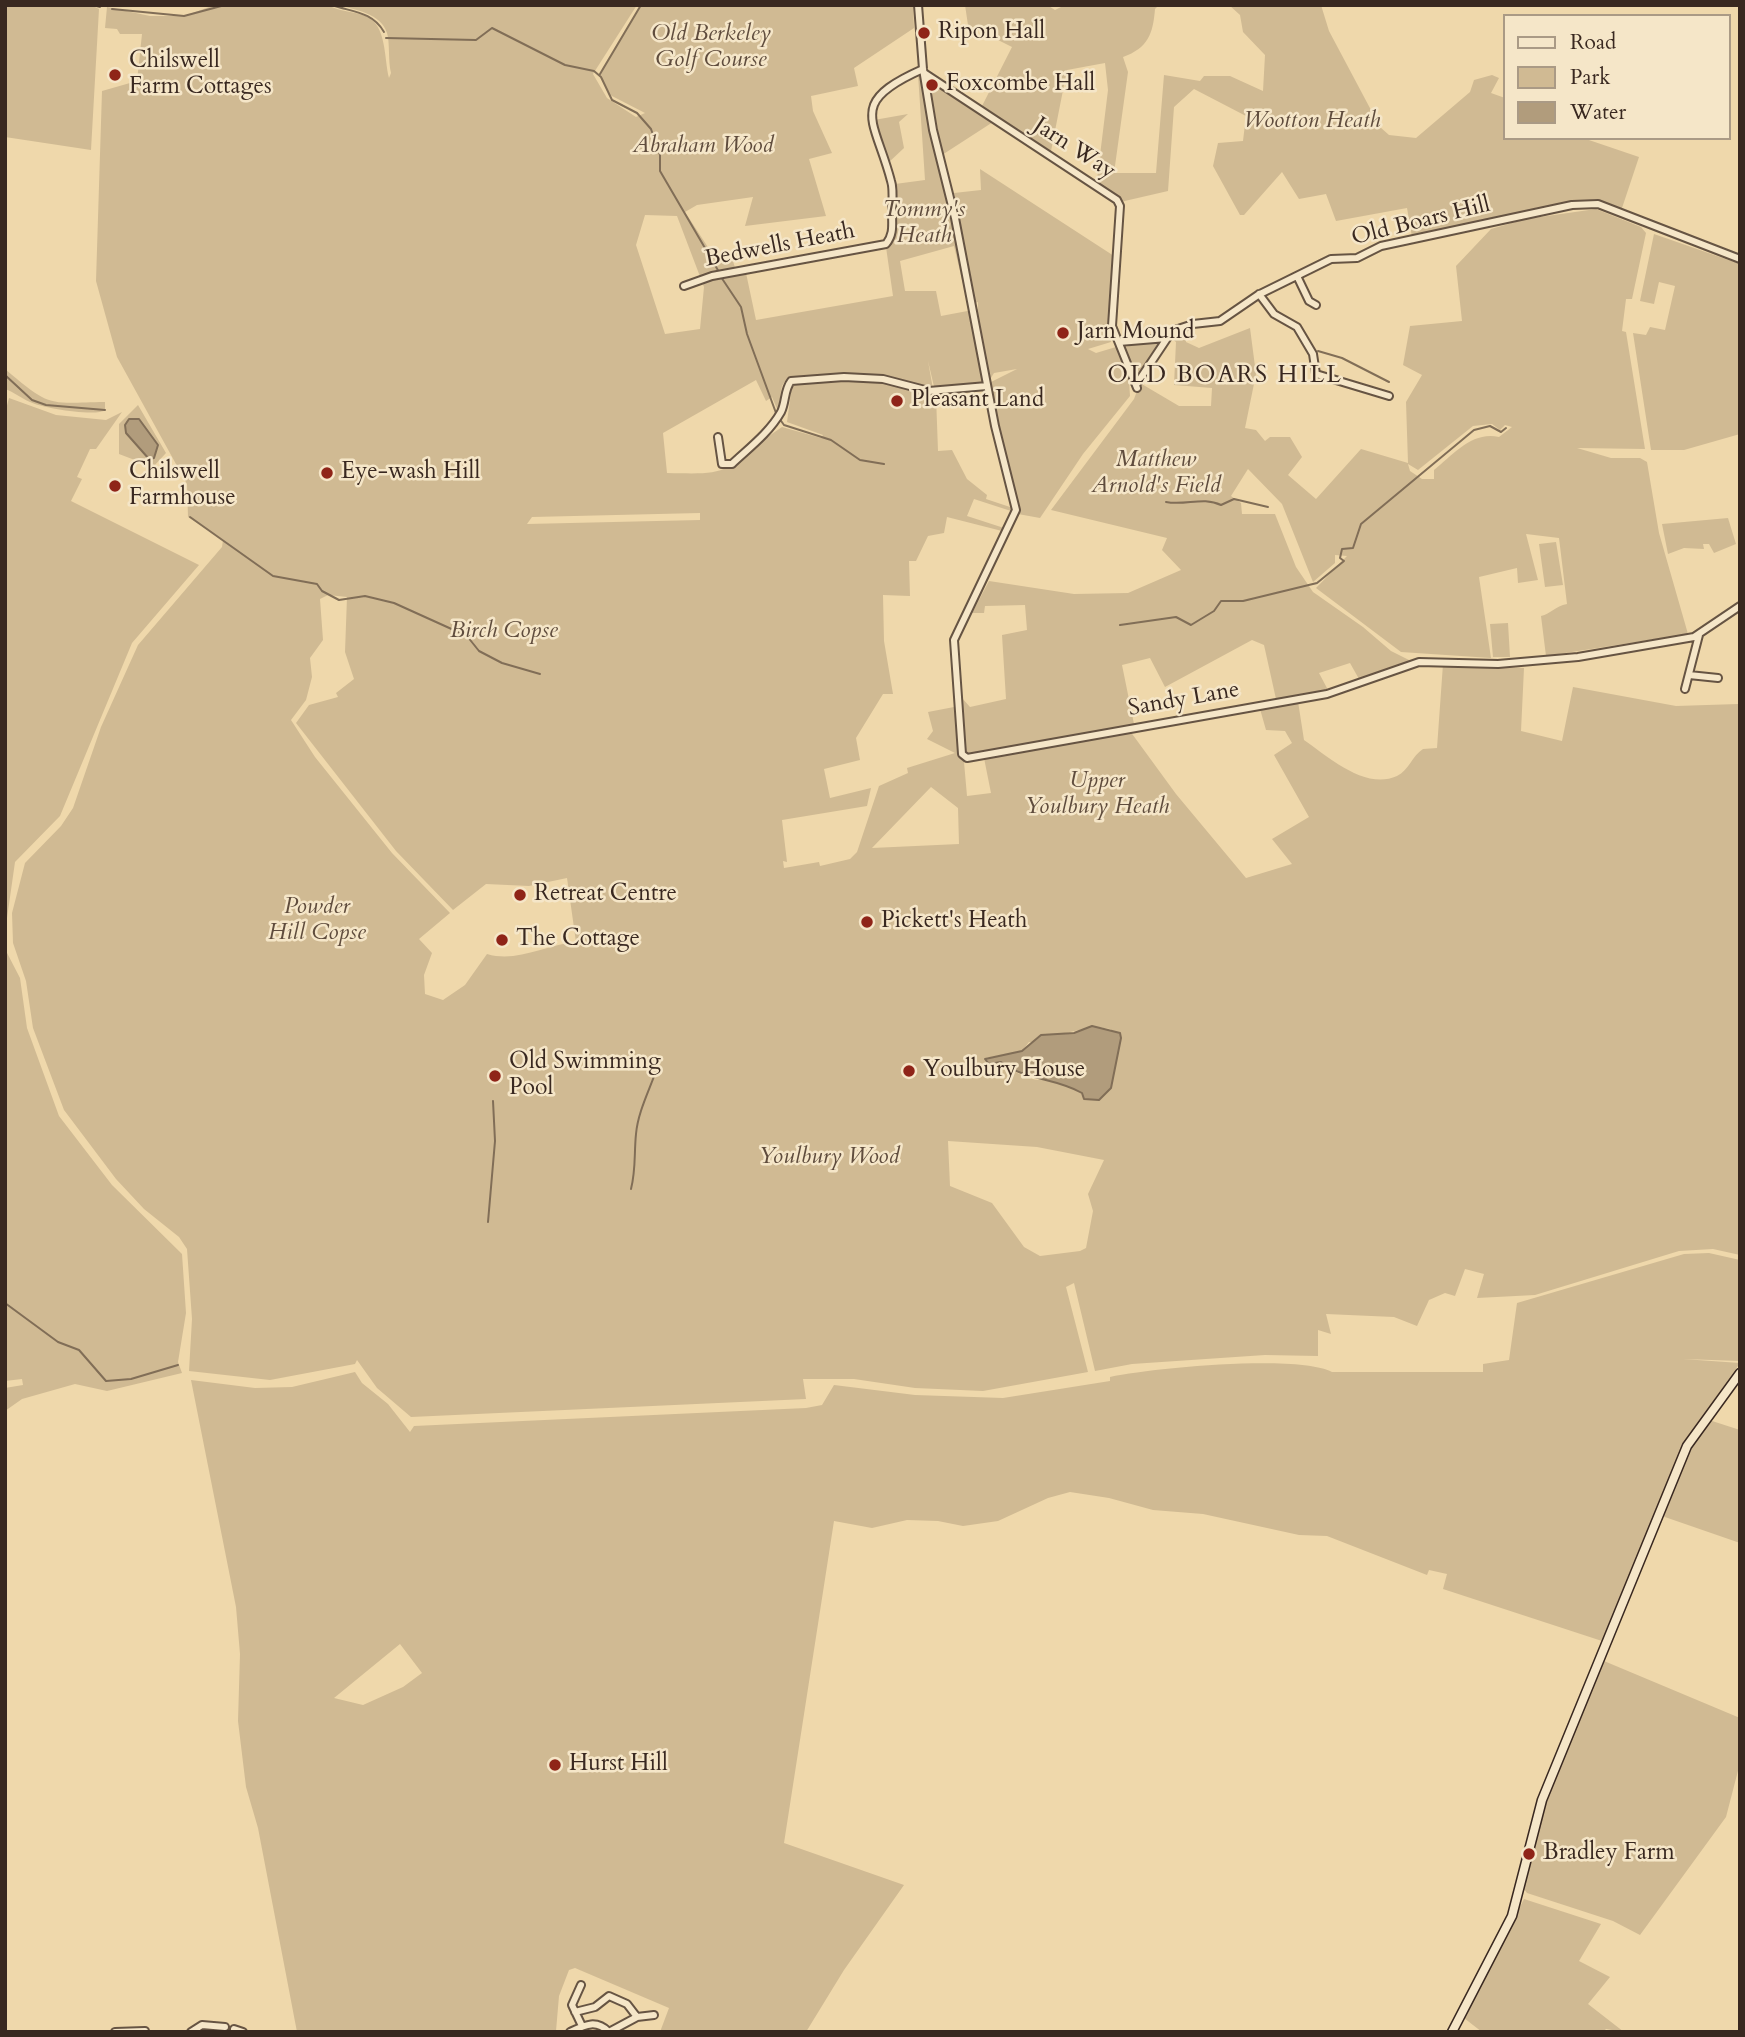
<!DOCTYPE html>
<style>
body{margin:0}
#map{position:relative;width:1745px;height:2037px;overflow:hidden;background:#efd8ab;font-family:Cardo,serif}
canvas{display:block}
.frame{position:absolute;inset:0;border:7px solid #392820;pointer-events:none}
.legend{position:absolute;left:1503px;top:14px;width:228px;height:126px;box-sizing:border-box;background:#f5e6c8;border:2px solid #aa9a85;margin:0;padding:9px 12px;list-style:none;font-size:21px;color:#392820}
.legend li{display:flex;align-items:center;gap:14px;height:35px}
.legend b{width:35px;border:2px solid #aa9a85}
</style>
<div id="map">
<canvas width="1745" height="2037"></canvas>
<div class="frame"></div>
<ul class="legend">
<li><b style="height:9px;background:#f5e6c8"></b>Road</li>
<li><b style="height:19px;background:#d0ba93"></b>Park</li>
<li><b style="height:19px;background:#b19c7c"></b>Water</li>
</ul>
</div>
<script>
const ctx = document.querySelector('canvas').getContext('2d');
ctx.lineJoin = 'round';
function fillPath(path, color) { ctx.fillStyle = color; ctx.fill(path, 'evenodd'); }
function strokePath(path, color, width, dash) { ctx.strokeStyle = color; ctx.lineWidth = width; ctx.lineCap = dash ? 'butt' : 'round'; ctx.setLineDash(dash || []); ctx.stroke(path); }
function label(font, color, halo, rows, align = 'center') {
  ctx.font = font + ' Cardo,serif'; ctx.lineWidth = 5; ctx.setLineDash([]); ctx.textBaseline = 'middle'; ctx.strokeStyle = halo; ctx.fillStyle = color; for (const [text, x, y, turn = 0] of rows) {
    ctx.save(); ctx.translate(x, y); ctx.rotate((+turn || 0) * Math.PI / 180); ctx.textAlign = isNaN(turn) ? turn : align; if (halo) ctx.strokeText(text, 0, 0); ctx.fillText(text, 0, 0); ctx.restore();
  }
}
const green = new Path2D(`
 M5 5H91L99 9 91 150 5 137Z
 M328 5C340 12 353 11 366 16 387 25 384 59 389 78L391 73C388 61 390 42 387 33 381 13 355 10 339 5H637L593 74 607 98 636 117 645 113 610 95 599 75 641 5H913L914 28 854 68 858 86 811 96 813 111 832 153 809 159 826 216 745 226 753 197 697 205 685 212 715 258H732L737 274 746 273 756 320 893 296 886 247 895 235V184L925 180 918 74 922 75 953 226 961 225 954 193 981 190 980 169 1114 256 1109 332 1111 342 1088 349 1096 353 1116 347 1129 380 1130 396 1083 454 1040 518 1018 514 989 383 1017 369 994 373 984 389 936 396 938 451 952 450 967 479 987 495 986 499 1013 508 1011 511 974 499 967 516 1004 528 1002 531 947 517 944 533 928 536 916 561H909L910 596 883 595 884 641 893 694H883L856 738 860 760 824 769 830 798 871 788 867 806 782 820 787 862 783 861 784 868 819 862 820 866 850 859 857 852 879 786 908 773 907 768 955 753 927 739 933 731 928 712 954 707 962 698 970 707 1006 699 1002 635 1027 630 1025 605 985 606 984 613H972L989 581 1074 594 1128 593 1181 570 1162 550 1167 538 1051 510 1134 399 1140 383 1179 406H1211L1212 388 1174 385 1176 342 1170 337 1185 329 1186 342 1199 348 1250 328 1256 374 1245 428 1256 430 1265 441 1270 437H1290L1302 457 1288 475 1316 499 1361 449 1408 463 1406 402 1422 375 1403 365 1410 326 1462 321 1456 266 1491 229 1526 219 1596 209 1641 227 1646 233 1632 299H1626L1622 331 1626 332 1645 449 1577 448 1611 458H1640L1647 462 1659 533 1688 634 1546 656 1541 616C1551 614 1555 606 1567 604L1559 538 1526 534 1538 580 1518 583 1517 568 1479 577 1491 658 1401 652 1316 588 1347 556 1335 555V563L1313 582 1282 504 1248 469 1231 496 1241 503 1242 514H1275L1296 567 1313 592 1363 627 1391 651 1411 661 1359 679 1350 663 1319 673 1328 690 1297 695 1304 740C1326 755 1365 791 1397 776 1409 770 1412 756 1423 749L1437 748 1443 664 1524 668 1521 731 1562 741 1573 687 1676 706 1738 704 1740 678V1255L1713 1249 1679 1251 1535 1295 1477 1298 1484 1274 1465 1269 1455 1296 1445 1293 1429 1300 1417 1326 1394 1317 1326 1314 1331 1334 1318 1330V1356L1265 1355 1132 1364 1095 1371 1074 1283 1066 1287 1088 1372 983 1391 915 1388 854 1379H803L806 1399 411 1417 377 1388 357 1360 355 1364 270 1380 189 1371 192 1319 187 1249 179 1237 144 1209 116 1179 64 1110 33 1028 26 981 13 943 12 913 25 863 61 826 73 808 101 727 138 645 222 547 223 540 188 517 187 484 117 357 96 281 102 91 137 81 142 34H120L117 29 105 28 107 7 150 16H184L212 6ZM645 215 677 216 704 287 700 329 665 334 636 245ZM954 246 968 305 978 302V309L941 316 936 291H905L900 261ZM928 361 936 395 883 381 848 379 792 385 787 422 823 435 821 438 782 427 766 438 764 436C726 476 721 474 667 473L663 433 756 380 766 401 772 397 778 411 782 386 787 378 864 376 933 389ZM1492 424 1500 430 1505 425 1512 427 1499 437C1472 431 1454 454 1434 470V479H1422L1410 471 1408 464 1418 470 1473 426ZM700 513V520L527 524 532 517ZM328 595 347 597 345 652 354 679 336 693 338 697 309 705 296 723 396 851 453 910 486 884 529 886 567 878 576 942C544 945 517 963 487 954L465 985 443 1000 425 994 424 975 432 953 419 939 450 913 392 853 315 757 291 720 306 700 312 677 310 658 323 640 320 599ZM1252 640 1264 645 1276 699 1260 709 1266 730 1285 731 1292 743 1274 755 1309 817 1272 839 1292 864 1246 878 1176 794 1130 731 1127 726 1134 724 1122 665 1150 658 1165 687ZM984 758 991 793 967 796 964 762ZM931 787 958 808 959 844 872 848ZM1092 1026 1110 1029 1121 1038 1110 1082 1084 1099 1082 1093C1072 1088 1061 1081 1050 1080 1044 1079 1039 1081 1033 1079 1015 1075 1004 1062 986 1058L1022 1051 1029 1042 1041 1045 1042 1052 1050 1056H1064L1067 1049 1062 1043 1044 1040C1053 1033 1079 1032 1092 1026ZM948 1141 1037 1147 1104 1160 1088 1194 1093 1211 1086 1248 1080 1251 1040 1256 1024 1247 992 1203 950 1186Z
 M965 5H1047L1055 10 1065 5H1159L1155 9C1153 34 1148 48 1123 57L1128 72 1114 173H1156L1164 75 1200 81 1204 76H1230L1263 91 1265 55 1243 32 1240 15 1229 5H1321L1329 31 1380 127 1389 135 1416 138 1470 92 1474 80 1492 75 1499 78 1491 93 1505 98V138H1583L1639 157 1621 211 1596 199 1412 237 1407 208 1336 221 1326 194 1299 199 1282 172 1244 215H1240L1213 166 1218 143 1243 141 1246 116 1194 89 1174 107 1168 191 1116 203 1096 188 1108 90 1105 63 1067 70 1051 151 982 106 1012 47 968 25Z
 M937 87 993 122 942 155 931 92Z
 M908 114 899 122 904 148 887 164 874 120Z
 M1654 234 1740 264V434L1684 450H1651L1633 333 1646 335 1650 327 1665 330 1675 286 1659 282 1654 304 1640 301Z
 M1151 341 1160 345 1134 379 1125 347Z
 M5 369C51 408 47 403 105 402V410C97 417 42 408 30 402 21 398 14 392 5 389Z
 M9 398 56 415 106 420 122 412 96 449H90L77 477 82 479 71 501 199 565 132 643 60 816 15 862 5 932V413Z
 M138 405 166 453 153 467 119 454V424Z
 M1728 518 1736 544 1714 553 1709 544H1703L1704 549 1684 548 1668 554 1662 524Z
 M1556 542 1563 585 1545 587 1539 544Z
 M1508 623 1510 657H1493L1490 624Z
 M5 949 20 978 27 1028 59 1116 112 1185 182 1254 186 1313 178 1362 182 1373 107 1391 75 1384 22 1399 5 1411V1388L23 1385 22 1379 5 1381Z
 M1709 1253 1740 1260V1361L1683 1359 1740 1363 1684 1443 1602 1641 1443 1589 1447 1574 1429 1570 1427 1575 1327 1536 1299 1535 1203 1514 1153 1510 1109 1498 1070 1492 1048 1498 998 1521 963 1526 938 1521 907 1520 872 1528 834 1521 784 1843 904 1885 844 1970 806 2032H660L669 2008 575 1968 569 1970 559 1996 556 2031 297 2032 258 1828 246 1787 238 1721 240 1654 236 1607 191 1380 255 1388 292 1387 355 1372 362 1383 388 1404 410 1432 414 1426 806 1408 822 1405 834 1385 915 1395 1003 1398 1110 1381V1377C1151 1368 1298 1354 1332 1372H1483V1364L1509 1360 1517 1303 1684 1254ZM400 1644 422 1673 403 1687 363 1705 334 1698Z
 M1709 1420 1740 1430V1543L1662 1516 1691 1447Z
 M1604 1661 1740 1718V1763L1726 1817 1640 1935 1613 1921 1527 1893 1524 1889 1544 1804Z
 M1524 1899 1601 1924 1579 1961 1610 1977 1588 2004 1624 2032 1606 2029 1603 2032H1482L1464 2018Z`);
const water = new Path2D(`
 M129 419H139L158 445 154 458 149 459 126 433 125 425Z
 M1092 1026 1120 1033 1121 1038 1111 1088 1099 1100 1084 1099 1082 1093C1054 1077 1026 1081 1001 1062L989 1064 985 1059 1022 1051 1041 1035 1074 1033Z`);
const stream = new Path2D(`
 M93 5 100 7
 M270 5H301
 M332 5C351 12 372 11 384 32
 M112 9 184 16 225 5
 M386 38 476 40 492 28 565 65 594 71 601 77 612 100 637 113 651 129 660 155V171L719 272
 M600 74 641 5
 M721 277 741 307 747 334 776 413
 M1318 351 1342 358 1389 382
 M5 375 32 400 46 405 105 410
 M779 418 784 425 831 440 860 460 884 464
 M1166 502C1186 506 1203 496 1221 505L1234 499 1268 507
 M190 517 273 576 317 584 322 591 339 600 365 596 394 603 467 636 479 651 502 663 540 674
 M1120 625 1176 617 1191 625 1214 611 1221 601H1243L1317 583 1344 561 1340 558 1342 549 1353 548 1361 524 1474 430 1490 426 1501 432 1506 428
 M631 1189C636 1170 634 1153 636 1134 638 1112 649 1091 656 1071
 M488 1222 495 1141 493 1101
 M5 1303 58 1342 79 1350 106 1381 131 1379 178 1365`);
const minor = new Path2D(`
 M918 5 923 69 933 130 955 218 995 426 1016 510 954 640 962 754 967 758 1327 694 1419 662 1498 664 1578 657 1694 637 1740 606
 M924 73 1117 200 1120 206 1112 326 1137 388
 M1297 276 1309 301 1316 305
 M684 286 712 276 886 244C894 234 892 225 892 213 892 203 894 190 891 181 875 119 846 103 923 69
 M1259 294 1274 314 1297 327 1313 354 1316 374 1389 396
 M1119 342 1167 338
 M1136 385 1172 331 1193 324 1220 321 1258 295 1331 259 1357 258 1381 246 1572 205 1598 204 1740 259
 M718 437 722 464H732C749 448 769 433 781 412 786 402 784 390 791 381L844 377 883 379 929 391 987 386
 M1689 675 1718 678
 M1685 689 1699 635
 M581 1985 572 2005 582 2026
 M575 2012 595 2007 609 1996 627 2004 637 2017 654 2015
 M234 2029 243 2032
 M115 2032 145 2031
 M191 2032 202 2025 225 2027
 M570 2032C585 2025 596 2019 609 2032
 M609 2032 637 2017`);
const secondary = new Path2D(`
 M1452 2032 1512 1916 1542 1800 1687 1446 1740 1373`);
const markers = [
 [924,33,7,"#8f2418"],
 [115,75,7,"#8f2418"],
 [932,85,7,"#8f2418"],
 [1063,333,7,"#8f2418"],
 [897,401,7,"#8f2418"],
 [327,473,7,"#8f2418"],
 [115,486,7,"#8f2418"],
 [520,895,7,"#8f2418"],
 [867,922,7,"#8f2418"],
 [502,940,7,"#8f2418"],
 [909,1071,7,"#8f2418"],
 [495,1076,7,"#8f2418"],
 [555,1765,7,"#8f2418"],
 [1529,1854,7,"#8f2418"]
];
const poiNames = [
 ["Ripon Hall",938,33],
 ["Chilswell",129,62],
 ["Farm Cottages",129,88],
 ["Foxcombe Hall",946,85],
 ["Jarn Mound",1077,333],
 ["Pleasant Land",911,401],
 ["Chilswell",129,473],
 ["Farmhouse",129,499],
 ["Eye-wash Hill",341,473],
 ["Retreat Centre",534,895],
 ["Pickett's Heath",881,922],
 ["The Cottage",516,940],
 ["Old Swimming",509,1063],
 ["Pool",509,1089],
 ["Youlbury House",923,1071],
 ["Hurst Hill",569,1765],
 ["Bradley Farm",1543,1854]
];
const parkNames = [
 ["Old Berkeley",711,35],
 ["Golf Course",711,61],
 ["Wootton Heath",1312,122],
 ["Abraham Wood",703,147],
 ["Tommy's",924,211],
 ["Heath",924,237],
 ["Matthew",1156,461],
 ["Arnold's Field",1156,487],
 ["Birch Copse",504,632],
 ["Upper",1097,782],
 ["Youlbury Heath",1097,808],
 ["Powder",317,908],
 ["Hill Copse",317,934],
 ["Youlbury Wood",829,1158]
];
const streetNames = [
 ["Jarn Way",1074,149,33],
 ["Old Boars Hill",1421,222,-14],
 ["Bedwells Heath",780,246,-11],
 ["Sandy Lane",1184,700,-10]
];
const neighbourhoodNames = [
 ["OLD BOARS HILL",1225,376]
];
fillPath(green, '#d0ba93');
fillPath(water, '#b19c7c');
strokePath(water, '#816e57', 2);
strokePath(stream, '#816e57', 2);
strokePath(minor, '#665443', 10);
strokePath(secondary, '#392820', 11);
strokePath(minor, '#f5e6c8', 6);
strokePath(secondary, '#f5e6c8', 8);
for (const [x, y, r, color] of markers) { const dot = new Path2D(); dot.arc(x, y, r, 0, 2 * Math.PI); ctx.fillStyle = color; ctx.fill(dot); strokePath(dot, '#f5e6c8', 2.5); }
label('23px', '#392820', '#f5e6c8', poiNames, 'left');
label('italic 23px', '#5f4c3d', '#f5e6c8', parkNames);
label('23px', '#392820', '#f5e6c8', streetNames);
ctx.letterSpacing = '2px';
label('24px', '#392820', '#f5e6c8', neighbourhoodNames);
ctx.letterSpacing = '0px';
</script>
